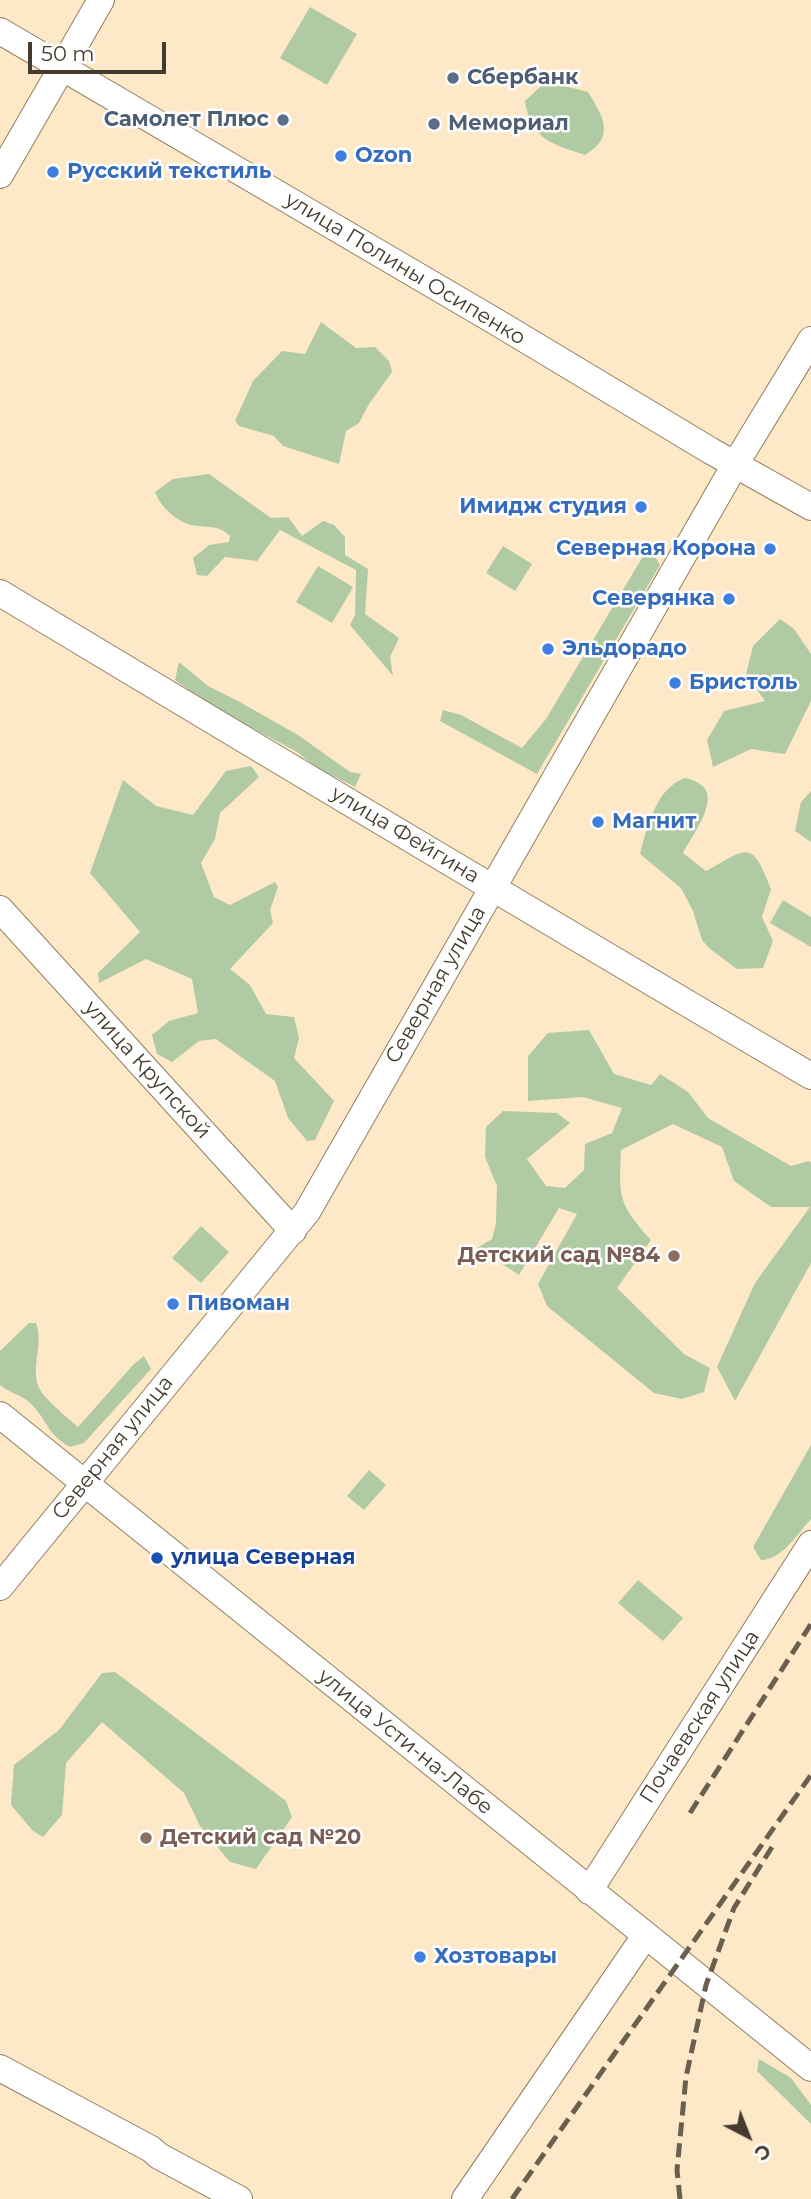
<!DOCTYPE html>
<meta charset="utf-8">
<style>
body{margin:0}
#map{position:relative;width:811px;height:2199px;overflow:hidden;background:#fde8c7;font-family:Montserrat,sans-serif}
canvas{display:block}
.north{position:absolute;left:713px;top:2101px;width:70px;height:70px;-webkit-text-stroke:5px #fff;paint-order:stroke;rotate:138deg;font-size:19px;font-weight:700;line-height:28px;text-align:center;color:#443b2e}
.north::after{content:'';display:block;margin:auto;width:24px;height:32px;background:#443b2e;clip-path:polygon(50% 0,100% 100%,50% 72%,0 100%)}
.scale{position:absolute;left:28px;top:42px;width:138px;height:32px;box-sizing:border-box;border:4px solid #443b2e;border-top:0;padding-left:9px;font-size:21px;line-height:24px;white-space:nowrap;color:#443b2e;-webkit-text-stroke:5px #fff;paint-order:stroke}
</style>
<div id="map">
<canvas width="811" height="2199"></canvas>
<div class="north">С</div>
<div class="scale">50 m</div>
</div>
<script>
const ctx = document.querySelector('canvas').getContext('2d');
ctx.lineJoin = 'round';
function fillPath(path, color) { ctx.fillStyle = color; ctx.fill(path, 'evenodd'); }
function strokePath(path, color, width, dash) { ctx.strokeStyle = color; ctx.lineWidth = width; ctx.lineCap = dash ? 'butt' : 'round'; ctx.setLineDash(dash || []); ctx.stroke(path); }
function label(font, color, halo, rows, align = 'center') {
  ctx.font = font + ' Montserrat,sans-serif'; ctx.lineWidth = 5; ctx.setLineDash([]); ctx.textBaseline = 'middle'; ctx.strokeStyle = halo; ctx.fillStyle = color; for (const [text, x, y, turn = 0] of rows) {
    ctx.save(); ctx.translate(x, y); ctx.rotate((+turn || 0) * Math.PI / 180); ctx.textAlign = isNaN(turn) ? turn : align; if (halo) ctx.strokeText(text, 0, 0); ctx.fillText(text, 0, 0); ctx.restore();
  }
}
const green = new Path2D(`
 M310 7 357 34 327 85 280 58Z
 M552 83 588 92C603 116 616 137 585 155 552 144 531 140 525 101L542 85Z
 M321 322 356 348 375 347 389 361 392 372 369 404 359 423 346 431 339 464 283 446 274 436 239 426 235 421 253 381 282 351 305 354Z
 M209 474 271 518 288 517 302 536 323 521 334 525 345 537V555L368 569 365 614 399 638 390 657 393 676 350 625 355 615 356 570 280 530 257 561 225 557 207 576 197 575 193 558 209 545 229 542 230 536C216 523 208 529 192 525 175 521 161 507 155 492L173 479Z
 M503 546 532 564 515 591 486 573Z
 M649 546 660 565 537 774 440 721 443 710 461 715 522 748 546 719Z
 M318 566 353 587 332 623 296 602Z
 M780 619 794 629 811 654V701L785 754 751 749 713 767 707 740 724 711 765 701 746 674 753 646Z
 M179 662 208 686 238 701 298 735 350 772 361 774 355 787 316 767 297 752 208 704 175 680Z
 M251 766 259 777 220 813 215 839 201 863 214 897 230 905 275 882 278 887 270 910 273 923 230 969 250 985 266 1014 294 1017 299 1038 294 1058 334 1101 315 1140 307 1141 288 1118 275 1081 216 1039 199 1041 172 1062 157 1054 152 1035 169 1021 198 1013 192 979 146 959 99 983 98 973 140 932 90 873 123 780 156 806 193 815 226 771Z
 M685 778C689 779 696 781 700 784 722 798 691 837 683 853L706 871C748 848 751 838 771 889L762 917 773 941 763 968 737 969 709 948 702 940 693 911 681 888 640 854C647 827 656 788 685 778Z
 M811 791V842L795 831 801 802Z
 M783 900 811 917V947L770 923Z
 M589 1030 614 1074 651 1085 660 1074 688 1092 708 1118 791 1166 809 1161 811 1163V1263L735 1401 717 1367 755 1283 810 1207H771L734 1181 722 1147 673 1124 621 1150C619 1198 618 1203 651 1240L617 1288 684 1354 710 1368 704 1392 682 1399 654 1393 547 1306 538 1284 577 1214 559 1208 519 1275 477 1248 492 1239 496 1224 497 1186 485 1157 486 1127 503 1111 557 1113 570 1123 527 1159 546 1186 565 1188 584 1170 585 1144 612 1133 622 1108 583 1097 528 1101V1056L548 1033Z
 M201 1226 229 1252 201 1283 172 1258Z
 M29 1323H36C44 1344 30 1368 39 1388 45 1400 67 1417 78 1427L133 1365 144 1356 151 1369 84 1443 70 1447C47 1434 48 1422 33 1406 24 1395 11 1394 0 1385V1351Z
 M811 1445V1519C798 1533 782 1560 761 1560L753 1547Z
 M369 1470 386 1485 364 1510 347 1496Z
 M638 1580 683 1618 663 1641 618 1603Z
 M115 1672 286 1801 292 1817 256 1869 230 1862 200 1826 184 1793 102 1722 66 1763 62 1815 43 1837 33 1831 11 1805 14 1765 59 1730 102 1673Z
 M759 2059 791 2078 811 2105V2124L757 2071Z`);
const minor = new Path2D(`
 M0 31 498 323 711 451 811 507
 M0 175 101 0
 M0 593C270 755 539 917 811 1076
 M0 909 293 1231
 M0 1415 811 2068
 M0 1587 307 1212 736 463 811 340
 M589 1891 811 1544
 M0 2068 151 2149 159 2156 239 2199
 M465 2199 645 1936`);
const rail = new Path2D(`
 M690 1813 811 1624
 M512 2199 811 1775
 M680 2199 677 2170 686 2077 706 1985 734 1908 772 1847`);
const markers = [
 [453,78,7,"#5c6f8a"],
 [283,120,7,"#5c6f8a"],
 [434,124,7,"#5c6f8a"],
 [341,156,7,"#3f7fe0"],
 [53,172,7,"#3f7fe0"],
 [641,507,7,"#3f7fe0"],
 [770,549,7,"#3f7fe0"],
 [729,599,7,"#3f7fe0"],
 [548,649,7,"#3f7fe0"],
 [675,683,7,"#3f7fe0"],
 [598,822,7,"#3f7fe0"],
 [674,1256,7,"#8d6e63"],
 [173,1304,7,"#3f7fe0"],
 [157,1558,7,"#1a4fb4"],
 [146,1838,7,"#8d6e63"],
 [420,1957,7,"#3f7fe0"]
];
const serviceNames = [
 ["Сбербанк",467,78],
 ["Самолет Плюс",269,120,"right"],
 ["Мемориал",448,124]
];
const shopNames = [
 ["Ozon",355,156],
 ["Русский текстиль",67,172],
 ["Имидж студия",627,507,"right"],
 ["Северная Корона",756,549,"right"],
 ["Северянка",715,599,"right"],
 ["Эльдорадо",562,649],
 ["Бристоль",689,683],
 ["Магнит",612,822],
 ["Пивоман",187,1304],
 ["Хозтовары",434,1957]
];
const streetNames = [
 ["улица Полины Осипенко",405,269,31],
 ["улица Фейгина",405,835,31],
 ["Северная улица",436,985,-60],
 ["улица Крупской",147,1070,48],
 ["Северная улица",113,1448,-51],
 ["Почаевская улица",700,1717,-57],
 ["улица Усти-на-Лабе",405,1742,39]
];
const educationNames = [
 ["Детский сад №84",660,1256],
 ["Детский сад №20",160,1838,"left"]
];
const transitNames = [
 ["улица Северная",171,1558]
];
fillPath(green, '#b0cba4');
strokePath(minor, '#917e60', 28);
strokePath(minor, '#fff', 26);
strokePath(rail, '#6b604f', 5, [14, 7]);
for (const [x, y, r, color] of markers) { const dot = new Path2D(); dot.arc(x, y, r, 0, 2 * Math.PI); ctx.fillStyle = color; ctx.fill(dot); strokePath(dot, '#fff', 2.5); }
label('bold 21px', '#4e5e75', '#fff', serviceNames, 'left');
label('bold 21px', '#366cbe', '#fff', shopNames, 'left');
label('21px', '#443b2e', '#fff', streetNames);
label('bold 21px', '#785e54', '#fff', educationNames, 'right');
label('bold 21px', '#164399', '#fff', transitNames, 'left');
</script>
